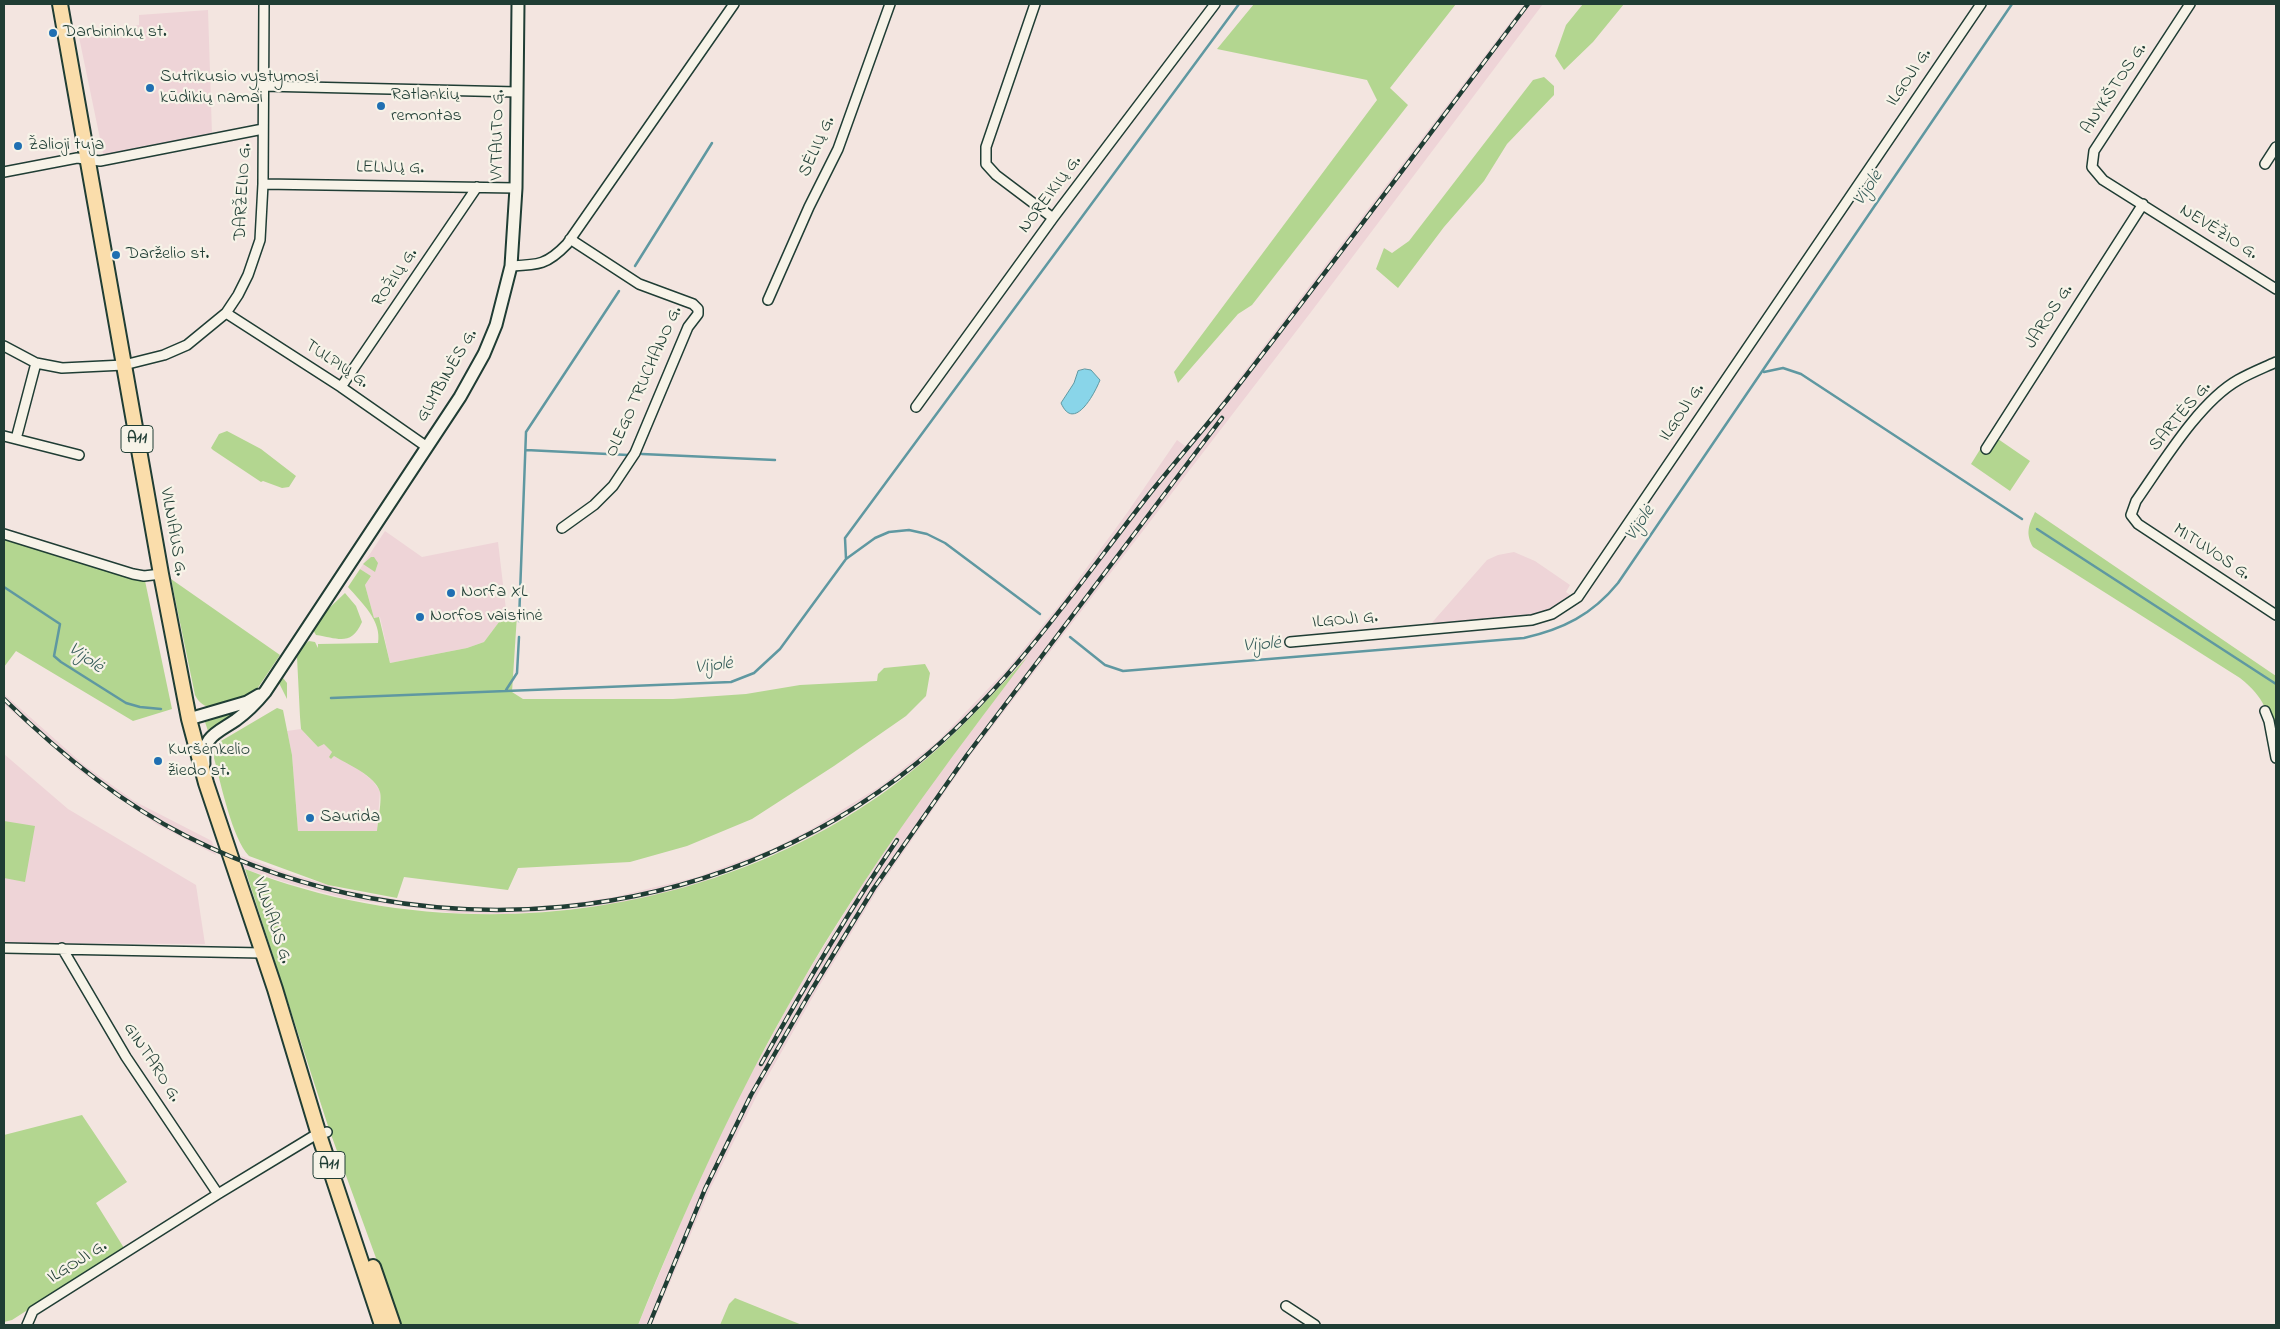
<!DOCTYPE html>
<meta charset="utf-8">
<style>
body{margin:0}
#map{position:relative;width:2280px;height:1329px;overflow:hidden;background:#f3e5e0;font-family:"Indie Flower",sans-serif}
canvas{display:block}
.frame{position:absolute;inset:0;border:5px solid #1f3d34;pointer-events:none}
</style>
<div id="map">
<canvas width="2280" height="1329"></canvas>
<div class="frame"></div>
</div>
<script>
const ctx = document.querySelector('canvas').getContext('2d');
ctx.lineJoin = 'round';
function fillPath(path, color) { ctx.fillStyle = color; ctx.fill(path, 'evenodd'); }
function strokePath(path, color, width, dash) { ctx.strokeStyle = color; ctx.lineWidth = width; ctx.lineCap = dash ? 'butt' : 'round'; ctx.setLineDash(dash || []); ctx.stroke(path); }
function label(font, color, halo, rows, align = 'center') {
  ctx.font = font + ' "Indie Flower",sans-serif'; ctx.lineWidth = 4.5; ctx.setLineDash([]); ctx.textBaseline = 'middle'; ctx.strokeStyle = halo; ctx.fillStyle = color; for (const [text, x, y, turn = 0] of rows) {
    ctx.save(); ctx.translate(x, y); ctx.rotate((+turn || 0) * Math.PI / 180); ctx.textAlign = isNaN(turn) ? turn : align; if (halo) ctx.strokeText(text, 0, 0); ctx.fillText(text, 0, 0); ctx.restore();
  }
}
const built = new Path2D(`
 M1524 4H1543L1311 312 970 756 878 889 815 993 756 1097 709 1191 652 1325H638L696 1186 741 1092 799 986 863 883 909 814 1022 662 993 695 919 766 853 812 816 834 776 853 700 883 656 895 616 904 560 910 507 914 454 913 347 899 284 882 245 869 241 856 287 873 346 890 400 900 453 907 504 908 558 905 614 897 697 877 772 849 811 829 882 785 938 741 1008 668 1060 604 1127 513 1177 440 1185 446 1206 422Z
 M208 10 212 134 104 158 79 37 129 36 128 27 139 25V15Z
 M385 531 422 557 498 542 507 618 499 622 484 642 467 648 390 663 380 617 374 618 365 585 371 576 360 569Z
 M1514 552 1535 561 1570 585 1566 592 1573 597 1558 607 1532 617 1429 626 1487 560 1498 555Z
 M4 694 84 765 134 801 212 841 216 855 158 825 80 771 4 704Z
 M301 729 318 747 324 743 332 752 331 759 334 756 357 768 373 781 380 791 377 831H298L292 755 287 731Z
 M4 754 68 809 196 885 205 944 4 943Z`);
const green = new Path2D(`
 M1254 4H1456L1390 88 1408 105 1252 305 1238 314 1178 383 1174 372 1377 100 1367 80 1217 49Z
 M1583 4H1624L1593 42 1564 70 1555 56 1566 25Z
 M1544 77 1554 86V95L1507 144 1484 181 1444 227 1398 288 1376 269 1384 248 1392 253 1409 241 1533 80Z
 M227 431 261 449 296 476 289 487 282 488 263 481 261 482 213 450 211 448 219 434Z
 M1998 439 2030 461 2010 491 1971 464 1981 448 1989 453Z
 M2035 512 2276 676V743C2267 711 2266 699 2240 678L2033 547C2025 533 2029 525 2035 512Z
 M4 534 144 576 172 709 133 721 16 651 4 667Z
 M371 557H374L378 563 375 572 363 564Z
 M360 569 371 576 365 585 374 618 379 617 390 663 467 648 484 642 499 622 517 615 512 692 523 699H673L746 694 800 685 877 681 878 674 884 668 925 664 930 673 926 696 906 716 834 766 752 819 687 846 630 862 518 868 508 890 404 877 397 898 328 885 249 856C232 838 221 784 214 758L215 749 221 741 277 708 283 710 292 755 298 831H377C378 821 382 800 380 792 376 776 347 764 334 756L331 759 329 757 332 752 324 744 318 747 301 729 300 717 297 657 303 646 309 641 315 642 318 648V644L378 643C382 621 362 603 348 587Z
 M171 579 280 655 255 692 246 698 209 707C202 705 198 701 195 695Z
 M345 593 356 606 362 622C351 647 338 638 316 635L313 630 323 614Z
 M1028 656C947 763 866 870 799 987 736 1095 685 1209 638 1325H397L384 1280 329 1129 245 869C452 951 710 920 890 788 942 750 985 703 1028 656Z
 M283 678 287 683V699L279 683Z
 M236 712 235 715 208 731 205 722Z
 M4 821 35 826 25 882 4 878Z
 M82 1115 127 1182 96 1203 124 1248 12 1320 4 1322V1135Z
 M735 1298 802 1325H720L729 1304Z`);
const water = new Path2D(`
 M1085 369 1091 370 1100 380C1095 393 1074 433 1061 403L1074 383 1078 371Z`);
const stream = new Path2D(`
 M635 266 712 143
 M1764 372 1783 368 1801 374 2022 519
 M526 450 628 455
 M642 454 775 460
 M2037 529 2276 684
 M846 559 845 538 1239 4
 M4 587 60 624 54 656 61 662 126 703 140 707 161 709
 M519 621 526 432 619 291
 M1070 637 1105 665 1123 671 1524 638C1563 629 1592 615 1618 583L2012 4
 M506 690 517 673 519 637
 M331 698 731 682 754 673 780 649 846 559 875 538 889 532 909 530 927 534 945 543 1040 614`);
const minor = new Path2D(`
 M1035 4 986 147V164L996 175 1053 218
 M2190 4 2094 151 2092 167 2103 180 2276 289
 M263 86 517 92
 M2265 164 2276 147
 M4 172 77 158 100 161 263 129
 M263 184 516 188
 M511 266C538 265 547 265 567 244L734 4
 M768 300 809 207 838 149 890 4
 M226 313 341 387 427 447
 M4 346 36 363 62 368 124 365 164 355 187 345 226 313 238 295 248 275 260 240 263 184 264 4
 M2276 362C2263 368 2250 373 2238 380 2199 402 2162 464 2136 501L2131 515 2138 524 2276 615
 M341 387 477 187
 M916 407 1053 218 1215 4
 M4 436 79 455
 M16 439 36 363
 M1986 449 2143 204
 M562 528 594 505 613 486 635 453 688 327 698 314V309L693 304 639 284 570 239
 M4 534 133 574 144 576 161 574
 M1290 642 1532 620 1552 614 1578 597 1981 4
 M2265 711 2269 721 2276 758
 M4 948 262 953
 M62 948 126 1057 218 1194
 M1286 1306 1315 1325
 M27 1325 33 1311 218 1194 312 1137 327 1132`);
const secondary = new Path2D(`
 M189 719 247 702 259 695
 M204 764C202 736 217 733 236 720 247 712 256 703 265 692L460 397 484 354 496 325 511 266 516 188 518 4`);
const trunk = new Path2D(`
 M60 4 161 574 189 719 206 783 275 989 319 1135 382 1325
 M373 1267 393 1325`);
const rail = new Path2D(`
 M4 699C58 752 119 802 186 836 423 955 711 930 917 763 1010 687 1077 586 1151 492 1176 461 1202 431 1227 400 1329 269 1428 136 1528 4
 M761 1064C804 987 848 912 897 840
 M649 1325 705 1189 751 1095 811 991 874 888 967 755 1222 418`);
const markers = [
 [53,33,5,"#1f6fb2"],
 [150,88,5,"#1f6fb2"],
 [381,106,5,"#1f6fb2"],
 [18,146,5,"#1f6fb2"],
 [116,255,5,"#1f6fb2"],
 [451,593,5,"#1f6fb2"],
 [420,617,5,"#1f6fb2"],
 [158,761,5,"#1f6fb2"],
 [310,818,5,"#1f6fb2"]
];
const shields = [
 [137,439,32],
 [329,1165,32]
];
const shieldNames = [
 ["A11",137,439],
 ["A11",329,1165]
];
const poiNames = [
 ["Darbininkų st.",63,33],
 ["Sutrikusio vystymosi",160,78],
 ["kūdikių namai",160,99],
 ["Ratlankių",391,96],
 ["remontas",391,117],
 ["Žalioji tuja",28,146],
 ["Darželio st.",126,255],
 ["Norfa XL",461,593],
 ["Norfos vaistinė",430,617],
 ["Kuršėnkelio",168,751],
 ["žiedo st.",168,772],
 ["Saurida",320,818]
];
const streetNames = [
 ["ILGOJI G.",1910,78,-56],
 ["ANYKŠTOS G.",2115,89,-57],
 ["VYTAUTO G.",499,135,-89],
 ["SĖLIŲ G.",818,147,-66],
 ["LELIJŲ G.",390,169,1],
 ["DARŽELIO G.",244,192,-87],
 ["NOREIKIŲ G.",1051,195,-53],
 ["NEVĖŽIO G.",2218,233,32],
 ["ROŽIŲ G.",396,278,-56],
 ["JAROS G.",2050,317,-57],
 ["TULPIŲ G.",336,365,34],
 ["GUMBINĖS G.",448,376,-60],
 ["OLEGO TRUCHANO G.",645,382,-66],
 ["ILGOJI G.",1683,413,-56],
 ["SARTĖS G.",2181,417,-50],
 ["VILNIAUS G.",172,532,80],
 ["MITUVOS G.",2211,553,33],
 ["ILGOJI G.",1345,621,-5],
 ["VILNIAUS G.",271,921,71],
 ["GINTARO G.",151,1063,57],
 ["ILGOJI G.",78,1263,-32]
];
const waterNames = [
 ["Vijolė",1869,189,-56],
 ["Vijolė",1641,524,-56],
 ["Vijolė",1262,646,-5],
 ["Vijolė",85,659,36],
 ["Vijolė",714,667,-7]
];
fillPath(built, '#eed4d7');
fillPath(green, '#b3d690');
fillPath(water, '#89d5e9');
strokePath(water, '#5f98a1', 1);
strokePath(stream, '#5f98a1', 2.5);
strokePath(minor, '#1f3d34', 12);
strokePath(secondary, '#1f3d34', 15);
strokePath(trunk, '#1f3d34', 18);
strokePath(minor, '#f7f3e8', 9);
strokePath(secondary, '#f7f3e8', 11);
strokePath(trunk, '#faddab', 14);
strokePath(rail, '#1f3d34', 4.5);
strokePath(rail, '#f7f3e8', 2.5, [8]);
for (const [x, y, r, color] of markers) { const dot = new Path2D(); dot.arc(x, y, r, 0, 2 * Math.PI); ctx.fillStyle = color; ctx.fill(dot); strokePath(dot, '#f7f3e8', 2); }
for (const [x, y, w] of shields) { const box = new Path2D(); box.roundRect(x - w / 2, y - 13.5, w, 27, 4); ctx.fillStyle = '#f7f3e8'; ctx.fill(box); strokePath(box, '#1f3d34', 1); }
label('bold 16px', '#1f3d34', null, shieldNames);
label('18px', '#1f3d34', '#f7f3e8', poiNames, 'left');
label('18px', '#1f3d34', '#f7f3e8', streetNames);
label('italic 19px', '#345b58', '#f7f3e8', waterNames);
</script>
